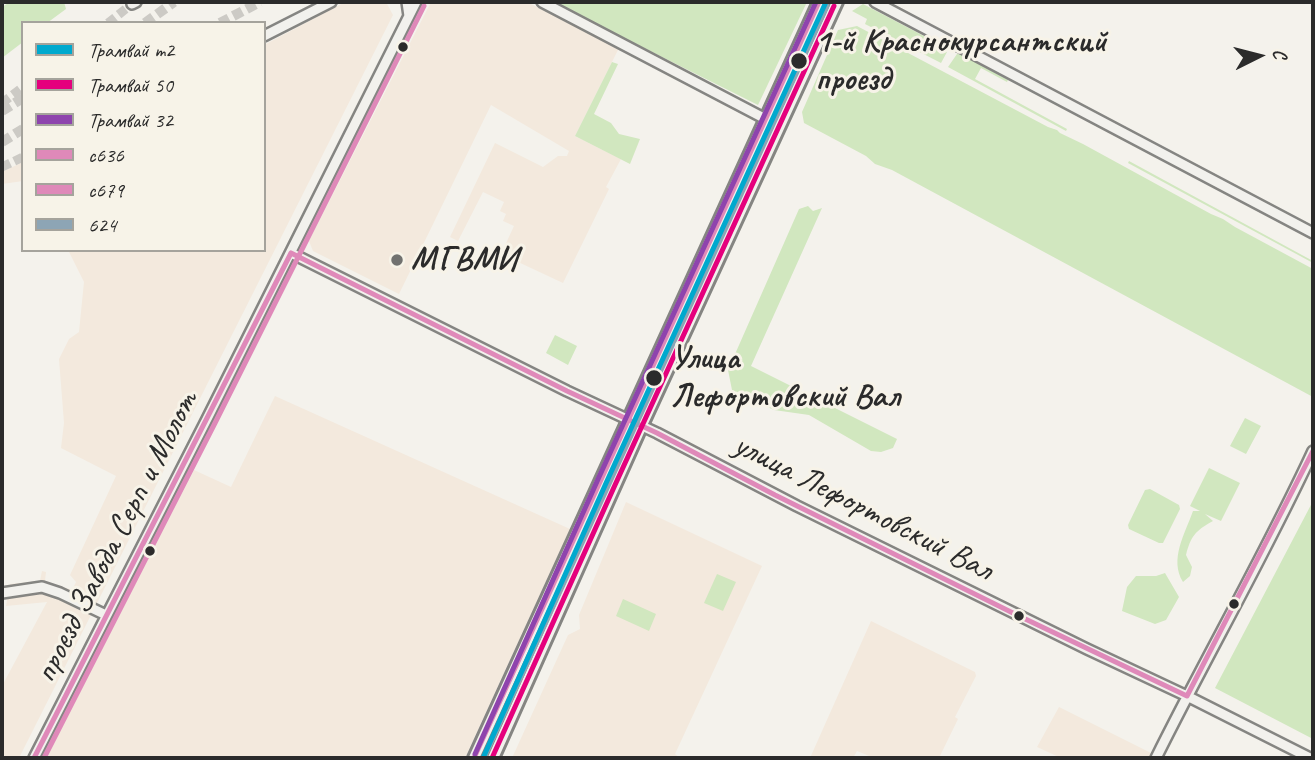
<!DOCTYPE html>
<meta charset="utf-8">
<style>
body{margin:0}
#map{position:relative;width:1315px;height:760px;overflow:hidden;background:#f4f2ec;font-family:Caveat,sans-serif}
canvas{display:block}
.frame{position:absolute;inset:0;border:4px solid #2b2b2b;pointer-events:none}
.legend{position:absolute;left:21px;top:21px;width:245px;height:231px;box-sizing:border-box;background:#f7f3e8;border:2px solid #a5a39c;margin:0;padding:9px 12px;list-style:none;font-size:21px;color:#2b2b2b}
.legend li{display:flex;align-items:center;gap:14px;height:35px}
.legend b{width:35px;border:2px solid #a5a39c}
.north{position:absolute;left:1224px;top:21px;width:70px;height:70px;-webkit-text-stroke:5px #f7f3e8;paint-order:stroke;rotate:84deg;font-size:19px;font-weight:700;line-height:28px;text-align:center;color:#2b2b2b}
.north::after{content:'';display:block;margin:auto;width:24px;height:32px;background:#2b2b2b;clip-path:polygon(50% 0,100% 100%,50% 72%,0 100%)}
</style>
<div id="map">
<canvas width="1315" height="760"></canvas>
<div class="frame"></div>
<ul class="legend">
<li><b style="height:9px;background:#00a9ce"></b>Трамвай т2</li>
<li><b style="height:9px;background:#e5007d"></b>Трамвай 50</li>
<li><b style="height:9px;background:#8e44ad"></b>Трамвай 32</li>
<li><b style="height:9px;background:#df89b9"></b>с636</li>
<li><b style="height:9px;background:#df89b9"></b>с679</li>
<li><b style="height:9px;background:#8da5b5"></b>624</li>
</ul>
<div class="north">С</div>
</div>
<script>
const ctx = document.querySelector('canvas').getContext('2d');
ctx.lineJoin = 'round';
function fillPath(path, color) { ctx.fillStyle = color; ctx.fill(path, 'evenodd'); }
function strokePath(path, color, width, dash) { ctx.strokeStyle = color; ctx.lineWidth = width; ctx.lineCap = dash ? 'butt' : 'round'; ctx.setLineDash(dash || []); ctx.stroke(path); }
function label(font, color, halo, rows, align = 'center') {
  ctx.font = font + ' Caveat,sans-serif'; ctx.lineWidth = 6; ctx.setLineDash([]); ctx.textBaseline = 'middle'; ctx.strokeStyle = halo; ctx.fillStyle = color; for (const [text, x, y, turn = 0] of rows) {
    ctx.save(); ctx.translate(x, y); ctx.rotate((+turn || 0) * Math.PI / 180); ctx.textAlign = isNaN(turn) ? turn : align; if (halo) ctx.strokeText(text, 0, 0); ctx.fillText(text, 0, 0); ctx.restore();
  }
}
const built = new Path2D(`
 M345 2H386L393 15 19 758H2V686L47 602 6 606 10 584 40 581 42 571 46 572 45 581 72 590 76 582 70 575 116 476 61 448 64 423 59 359 69 339 79 332 84 282 68 250H264V45Z
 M431 2H527L619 48 575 136 621 159 606 187 609 189 563 283 501 254 514 226 503 221 506 214 500 211 504 202 483 192 458 241 450 237 495 143 543 167 558 156H567L569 151 491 105 399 294 313 251 309 241Z
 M23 162V181L2 184V172Z
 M275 396 570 529 465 758H46L194 470 231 487Z
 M626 502 762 566 675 754 680 758H512L568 635 580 629 579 615Z
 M871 621 975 672 976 676 955 717 958 719 939 758H874L857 751 853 758H810Z
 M1059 707 1153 754 1150 758H1061L1037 747Z`);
const green = new Path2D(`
 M10 2H64L66 9 47 23H23V42L2 58V7Z
 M552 2H807L758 105Z
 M863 4 945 47 947 52 941 63 865 24 867 19 852 11Z
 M857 26 1048 127 1057 130 1060 133 1083 144 1211 214 1223 219 1235 227 1313 269V397L892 170 875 164 866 156 804 123 802 112 838 30Z
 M957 54H961L1008 80 1007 82 981 68 975 79 1067 129 1066 131 948 67Z
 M612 62 618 64 594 114 611 123 619 134 640 139 630 164 575 136Z
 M1129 161 1313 261V263L1128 163Z
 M808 206 813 211 822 208 751 366 897 439 893 448 881 452 871 451 809 415 774 410 732 390 728 370 799 209Z
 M555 335 577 346 568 365 546 353Z
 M1245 418 1261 426 1246 454 1230 446Z
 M1209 468 1240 483 1221 521 1205 514 1213 521C1195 531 1191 536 1186 555L1192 567 1190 576 1183 582C1169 559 1185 534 1193 511H1200L1190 506Z
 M1150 489 1179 505 1180 509 1163 543H1159L1129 529 1128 525 1145 490Z
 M1313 501V739L1215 688Z
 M1165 573 1179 597 1166 620 1155 624 1122 611 1127 587 1136 576H1156Z
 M717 574 736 582 723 611 704 603Z
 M623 599 656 614 649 631 616 616Z`);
const minorTunnel = new Path2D(`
 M108 23 132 4
 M2 103 23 87
 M2 167 23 157`);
const majorTunnel = new Path2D(`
 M145 23 174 2
 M220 23 260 2
 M2 111 23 98
 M2 142 23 129`);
const minor = new Path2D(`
 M407 2 409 16
 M542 2 779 126
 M875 2C1021 78 1167 155 1313 233
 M132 4 136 2
 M264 36 331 2
 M291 253 567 391 657 433 797 506 1087 649 1187 696 1310 758
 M2 593 42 587 60 593 106 615
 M34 758 207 419 416 2
 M1156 758C1207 655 1265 555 1313 451`);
const major = new Path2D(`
 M474 758 819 2
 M493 758 642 425 837 2`);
const bus1 = new Path2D(`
 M291 253 567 391 657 433 775 495 1019 616 1187 696 1313 451
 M34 758 291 253
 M474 758 819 2`);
const bus2 = new Path2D(`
 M44 758 215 423 424 6`);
const bus3 = new Path2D(`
 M484 758 827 6`);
const tram1 = new Path2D(`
 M483 758 607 481 826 2`);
const tram2 = new Path2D(`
 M492 758 615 485 834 6`);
const tram3 = new Path2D(`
 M475 754 599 477 816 2`);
const markers = [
 [403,47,6,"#2b2b2b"],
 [799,61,9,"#2b2b2b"],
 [397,260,7,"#71716f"],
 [654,378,9,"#2b2b2b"],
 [150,551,6,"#2b2b2b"],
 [1234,604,6,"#2b2b2b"],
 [1019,616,6,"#2b2b2b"]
];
const stopNames = [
 ["1-й Краснокурсантский",815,42],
 ["проезд",815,80],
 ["Улица",670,359],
 ["Лефортовский Вал",670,397]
];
const poiNames = [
 ["МГВМИ",411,260]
];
const streetNames = [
 ["улица Лефортовский Вал",863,508,27],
 ["проезд Завода Серп и Молот",117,537,-63]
];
fillPath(built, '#f3e9dd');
fillPath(green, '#d1e7bf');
strokePath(minorTunnel, '#cccac5', 9, [9, 4.5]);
strokePath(majorTunnel, '#cccac5', 10, [10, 5]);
strokePath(minor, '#858582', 14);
strokePath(major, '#858582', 16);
strokePath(minor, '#f2f1ed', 9);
strokePath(major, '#f2f1ed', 10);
strokePath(bus1, '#df89b9', 5);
strokePath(bus2, '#df89b9', 5);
strokePath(bus3, '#8da5b5', 5);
strokePath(tram1, '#00a9ce', 5);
strokePath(tram2, '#e5007d', 5);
strokePath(tram3, '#8e44ad', 5);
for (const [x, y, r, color] of markers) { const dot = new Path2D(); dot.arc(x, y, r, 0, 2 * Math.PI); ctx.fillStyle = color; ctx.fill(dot); strokePath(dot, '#f7f3e8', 2.5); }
label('bold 33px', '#2b2b2b', '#f7f3e8', stopNames, 'left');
label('bold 33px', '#2b2b2b', '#f7f3e8', poiNames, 'left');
label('33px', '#2b2b2b', '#f7f3e8', streetNames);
</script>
